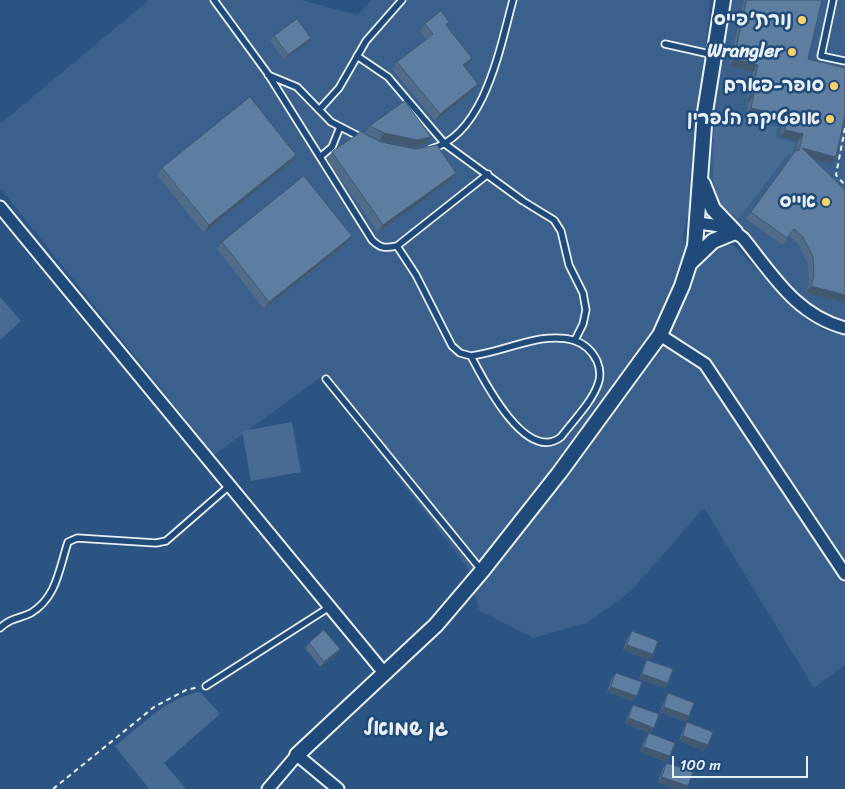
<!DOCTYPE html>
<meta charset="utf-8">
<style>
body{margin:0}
#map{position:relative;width:845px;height:789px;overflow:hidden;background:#2b5482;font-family:Sriracha,sans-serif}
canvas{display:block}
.scale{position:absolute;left:672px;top:756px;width:136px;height:22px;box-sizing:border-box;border:2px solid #e8f1f8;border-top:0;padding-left:6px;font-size:15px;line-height:18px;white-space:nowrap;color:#e8f1f8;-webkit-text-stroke:4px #1f4a7a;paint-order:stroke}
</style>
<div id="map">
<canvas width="845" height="789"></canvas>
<div class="scale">100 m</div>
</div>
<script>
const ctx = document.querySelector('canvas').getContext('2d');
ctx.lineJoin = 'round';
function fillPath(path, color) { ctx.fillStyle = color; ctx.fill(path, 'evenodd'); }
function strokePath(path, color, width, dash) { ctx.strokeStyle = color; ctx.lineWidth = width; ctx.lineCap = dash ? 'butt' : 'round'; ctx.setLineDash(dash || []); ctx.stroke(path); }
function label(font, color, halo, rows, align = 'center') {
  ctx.font = font + ' Sriracha,"Playpen Sans Hebrew",sans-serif'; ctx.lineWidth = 5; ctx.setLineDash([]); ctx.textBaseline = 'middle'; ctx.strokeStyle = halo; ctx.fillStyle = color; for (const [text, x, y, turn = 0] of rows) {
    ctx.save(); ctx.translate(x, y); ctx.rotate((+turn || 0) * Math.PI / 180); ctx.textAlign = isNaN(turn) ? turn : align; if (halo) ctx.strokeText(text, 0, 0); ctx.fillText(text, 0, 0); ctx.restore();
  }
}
const built = new Path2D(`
 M149 0H301L358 15 371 0H710L693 194 682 241 733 245 805 319 826 331 845 335V665L814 688 704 508 631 591 587 623 533 638 479 610 467 567 321 377 214 455 0 188V124Z
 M732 0H845V332L830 329 809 318 715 201 710 181 714 109Z`);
const green = new Path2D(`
 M715 111 777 127 776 138 795 143 792 154H788L738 219 717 201 713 180Z
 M0 297 21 321 0 340Z
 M292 422 301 472 251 481 242 431Z
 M200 692 220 714 164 763 186 789H149L115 746C141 726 167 697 200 692Z`);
const path = new Path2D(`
 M845 128 836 175 845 185
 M53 789 154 707 186 690 199 687`);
const service = new Path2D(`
 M214 0 268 74 372 240C381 249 386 248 397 246L488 174
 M833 0 821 56 845 61
 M665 44 714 55
 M357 56 388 77 445 144 523 201 554 220 561 231 569 265 583 293 586 310 583 324 575 340
 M268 75 297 87 331 122 362 138
 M319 110 339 88 366 41 402 0
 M431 149C485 134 500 47 513 0
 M320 157 332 147 340 127
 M397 246 416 275 452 346 460 353 471 356C495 353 517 343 541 339 564 336 586 338 597 361 600 368 601 376 598 384 592 402 573 421 561 437 526 464 484 381 471 356
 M326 379 482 571
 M0 628C12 617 19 619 31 613 57 597 59 569 68 542L77 538 156 543 166 541 228 487
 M206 686 328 608`);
const minor = new Path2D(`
 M0 207 385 674
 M698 223C716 225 729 227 743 238 773 275 796 315 845 328
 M660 335 705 364 845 574
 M268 789 297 755 338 789`);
const tertiary = new Path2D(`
 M691 262 713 241 735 232 713 209 703 184
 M297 755 436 625 482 571 560 472 660 335 682 286 695 246 705 112 723 0`);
const wall = new Path2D(`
 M744 0H822L808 59 831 164 814 160 845 190V303L806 293 809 284 808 264 798 244 789 236 782 245 746 219 796 151 798 141 780 137 782 123 746 115 749 102 746 101 753 72 729 66Z
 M425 24 446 26 467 65 465 67 478 84 473 91 435 121 392 69 397 62 426 39 420 31Z
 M274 36 307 43 284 60 270 41Z
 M370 126 426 144 412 147 379 140 365 133Z
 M381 142 456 173 451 180 378 232 327 160 332 152Z
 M296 155 291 162 204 233 157 175 162 168Z
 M222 242 347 243 264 309 217 249Z
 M632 631 653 654 649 660 623 650 628 637Z
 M309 643 336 655 320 667 305 648Z
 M647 660 668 683 665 688 639 679 644 665Z
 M616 673 637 696 633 701 607 692 612 678Z
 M668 693 689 716 686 722 660 712 665 699Z
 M633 705 650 733 625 724 630 710Z
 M687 722 704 751 679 741 684 728Z
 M649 733 670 756 666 762 640 752 645 739Z
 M667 763 686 789H677L658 782 663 768Z`);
const shadedWall = new Path2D(`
 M311 38 307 43 284 60 288 55Z
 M472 58 467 65 458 73 463 65Z
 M734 59 758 65 753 72 729 66Z
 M478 84 473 91 435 121 440 114Z
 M751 94H754L749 102 746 101Z
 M751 108 787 116 782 123 746 115Z
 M785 130 803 134 798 141 780 137Z
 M384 133 431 137 426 144 412 147 379 140Z
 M802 148 836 157 831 164 797 155Z
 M296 155 291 162 204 233 209 225Z
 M456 173 451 180 378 232 383 225Z
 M352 236 347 243 264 309 269 302Z
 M811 286 845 295V303L806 293Z
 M627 645 653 654 649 660 623 650Z
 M340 649 336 655 320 667 324 662Z
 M642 674 668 683 665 688 639 679Z
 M611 687 637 696 633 701 607 692Z
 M664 707 689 716 686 722 660 712Z
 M629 718 654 728 650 733 625 724Z
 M683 736 708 745 704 751 679 741Z
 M644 747 670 756 666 762 640 752Z
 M662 777 688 786 686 789H677L658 782Z`);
const building = new Path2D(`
 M747 0H822L808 59 845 68V115L836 157 802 148 845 190V295L811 286 814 277 813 257 803 237 794 229 787 238 751 212 796 150 799 151 803 134 785 130 787 116 751 108 754 94H751L758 65 734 59Z
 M441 11 449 22 446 25 472 58 463 65 478 84 440 114 397 62 433 34 425 24Z
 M297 19 311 38 288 55 274 36Z
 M250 97 296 155 209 225 162 168Z
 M405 101 431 137 417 140 384 133 370 126Z
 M361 132 381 142 416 149 437 145 456 173 383 225 332 152Z
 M304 176 352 236 269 302 222 242Z
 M324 630 340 649 324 662 309 643Z
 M632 631 658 641 653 654 627 645Z
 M647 660 673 669 668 683 642 674Z
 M616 673 642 682 637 696 611 687Z
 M668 693 694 703 689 716 664 707Z
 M633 705 659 714 654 728 629 718Z
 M687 722 713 732 708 745 683 736Z
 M649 733 675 743 670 756 644 747Z
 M667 763 693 772 688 786 662 777Z`);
const markers = [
 [802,20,5,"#ffd166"],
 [792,52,5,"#ffd166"],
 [834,86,5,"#ffd166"],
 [830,119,5,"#ffd166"],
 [826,202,5,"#ffd166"]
];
const poiNames = [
 ["נורת'פייס",792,20],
 ["Wrangler",782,52],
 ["סופר-פארם",824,86],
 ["אופטיקה הלפרין",820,119],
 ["אייס",816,202]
];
const quarterNames = [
 ["גן שמואל",406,730]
];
fillPath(built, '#3a608b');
fillPath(green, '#476b93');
strokePath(service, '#e8f1f8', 9);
strokePath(minor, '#e8f1f8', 15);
strokePath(tertiary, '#e8f1f8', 18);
strokePath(path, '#e8f1f8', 2, [5, 4]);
strokePath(service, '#1f4a7a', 5.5);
strokePath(minor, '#1f4a7a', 11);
strokePath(tertiary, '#1f4a7a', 14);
fillPath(wall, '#506c8a');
fillPath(shadedWall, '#415871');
fillPath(building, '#5d7da1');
strokePath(building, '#415871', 1);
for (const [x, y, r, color] of markers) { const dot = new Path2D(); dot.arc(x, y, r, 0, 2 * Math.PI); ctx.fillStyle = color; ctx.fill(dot); strokePath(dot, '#1f4a7a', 2); }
label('bold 19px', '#e8f1f8', '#1f4a7a', poiNames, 'right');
label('bold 21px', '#e8f1f8', '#1f4a7a', quarterNames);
</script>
